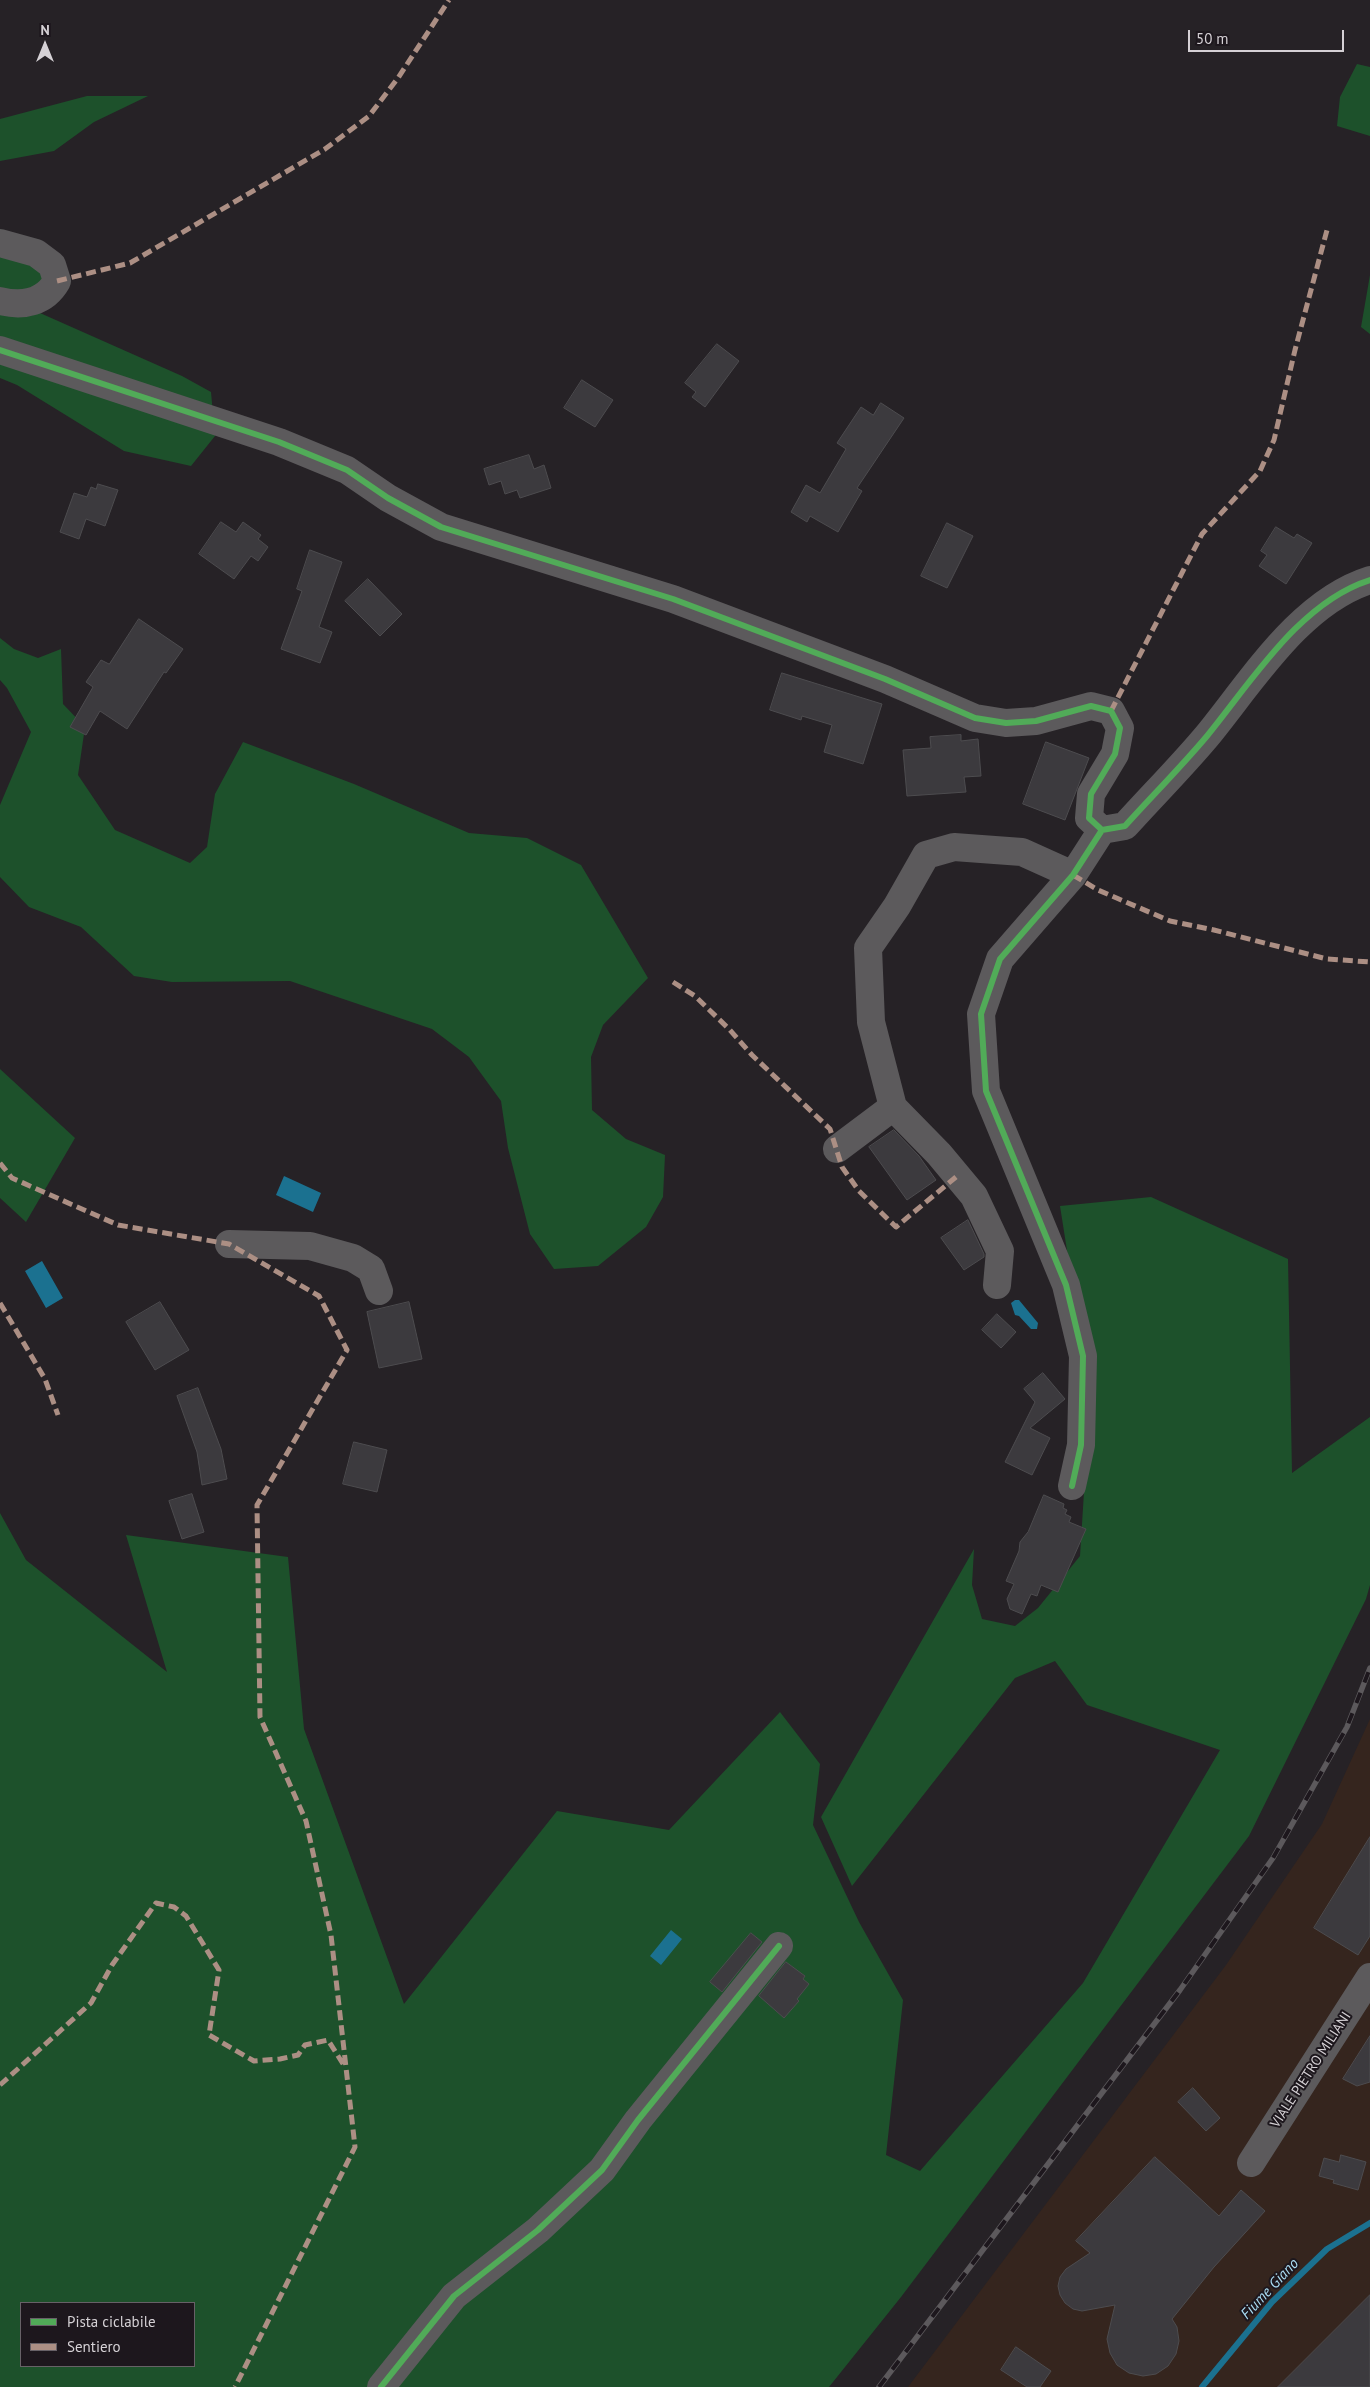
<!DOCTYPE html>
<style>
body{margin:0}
#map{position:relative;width:1370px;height:2387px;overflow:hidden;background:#262226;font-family:"PT Sans",sans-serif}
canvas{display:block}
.legend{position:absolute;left:20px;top:2302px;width:175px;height:65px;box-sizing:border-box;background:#1d171d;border:1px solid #676167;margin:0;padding:6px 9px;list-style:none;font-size:15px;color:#d5d1d5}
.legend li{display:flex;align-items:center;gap:10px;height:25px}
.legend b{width:25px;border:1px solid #676167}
.north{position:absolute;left:20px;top:20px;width:50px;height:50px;-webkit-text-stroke:4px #1d171d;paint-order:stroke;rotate:0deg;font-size:14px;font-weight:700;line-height:20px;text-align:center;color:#d5d1d5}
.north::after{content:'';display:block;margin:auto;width:18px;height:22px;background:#d5d1d5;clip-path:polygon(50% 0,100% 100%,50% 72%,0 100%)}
.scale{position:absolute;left:1188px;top:30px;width:156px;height:22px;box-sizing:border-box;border:2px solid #d5d1d5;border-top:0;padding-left:6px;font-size:15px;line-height:18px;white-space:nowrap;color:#d5d1d5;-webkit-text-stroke:4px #1d171d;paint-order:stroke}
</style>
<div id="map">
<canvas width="1370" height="2387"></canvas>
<ul class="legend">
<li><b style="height:6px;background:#51ab58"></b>Pista ciclabile</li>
<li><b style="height:6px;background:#ac8f84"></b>Sentiero</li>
</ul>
<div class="north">N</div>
<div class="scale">50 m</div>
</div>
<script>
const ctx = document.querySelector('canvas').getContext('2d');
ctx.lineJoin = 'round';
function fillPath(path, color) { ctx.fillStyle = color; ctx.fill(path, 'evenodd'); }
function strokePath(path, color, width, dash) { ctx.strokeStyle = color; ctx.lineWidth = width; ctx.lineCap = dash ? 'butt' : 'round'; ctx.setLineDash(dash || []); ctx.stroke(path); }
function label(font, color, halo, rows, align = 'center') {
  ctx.font = font + ' "PT Sans",sans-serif'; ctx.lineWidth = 4; ctx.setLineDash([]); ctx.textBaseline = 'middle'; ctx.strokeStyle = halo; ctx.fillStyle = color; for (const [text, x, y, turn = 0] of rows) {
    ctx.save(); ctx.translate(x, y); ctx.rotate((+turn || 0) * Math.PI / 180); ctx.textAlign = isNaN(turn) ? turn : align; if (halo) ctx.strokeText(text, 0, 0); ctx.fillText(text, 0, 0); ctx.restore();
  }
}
const industrial = new Path2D(`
 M1370 1719V2387H908L1226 1965 1322 1824Z`);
const green = new Path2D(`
 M1357 64 1370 67V136L1337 126 1340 97Z
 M87 96H148L94 122 54 151 0 161V119Z
 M0 229 44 247 40 313 182 376 211 392 215 436 191 466 124 451 17 385 0 378Z
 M1370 275V334L1361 327Z
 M0 638 14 649 38 658 61 649 63 704 85 727 78 775 115 830 190 863 207 847 215 794 243 742 354 784 469 833 527 838 581 865 648 978 603 1025 591 1057 592 1110 626 1139 665 1155 663 1197 646 1227 598 1266 554 1269 530 1234 508 1148 501 1101 469 1057 432 1029 290 981 172 982 134 976 81 927 29 907 0 877V805L31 732 7 688 0 680Z
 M0 1069 75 1138 26 1222 0 1198Z
 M1151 1197 1288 1259 1292 1473 1370 1417V1585L1366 1599 1249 1836 901 2297 829 2387H0V1513L26 1560 167 1672 126 1535 288 1557 304 1729 404 2004 557 1811 669 1830 780 1712 820 1764 813 1825 859 1922 903 2000 886 2155 920 2171 1083 1983 1220 1750 1087 1705 1055 1661 1015 1678 852 1886 821 1817 974 1549 972 1585 982 1619 1015 1626 1038 1608 1080 1556 1090 1396 1060 1206ZM21 2303H194V2366H21Z`);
const water = new Path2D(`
 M284 1176 321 1193 313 1212 276 1195Z
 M42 1261 63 1298 46 1308 25 1271Z
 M1015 1300H1019L1038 1323 1037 1329H1031L1019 1316 1015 1315 1011 1303Z
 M671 1930 682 1939 661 1965 650 1956Z`);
const stream = new Path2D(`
 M1202 2387 1272 2302 1327 2249 1370 2223`);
const building = new Path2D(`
 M717 344 739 361 705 407 692 397 696 392 685 383Z
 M582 380 613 400 595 427 564 408Z
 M881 403 904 418 857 488 862 491 838 532 810 516 807 522 791 512 806 485 820 493 846 449 837 443 861 407 873 415Z
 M529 455 534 469 544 465 551 488 520 498 517 490 505 494 501 481 489 485 484 469Z
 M98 484 118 490 105 526 86 519 79 539 60 532 74 493 87 497 91 487 96 489Z
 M221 522 236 532 243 522 261 535 258 539 268 547 258 561 251 556 234 579 199 554Z
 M947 523 973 536 947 588 921 576Z
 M1276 527 1294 538 1297 534 1312 543 1286 584 1259 566 1267 555 1261 551Z
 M310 550 342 562 319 627 332 632 320 663 281 649 302 591 297 589Z
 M368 579 402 614 380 636 345 601Z
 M139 619 183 649 166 673 164 672 127 729 100 711 86 735 70 727 93 687 86 682 101 660 109 664Z
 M782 673 882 704 863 764 824 752 832 725 802 716 801 720 770 710Z
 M961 735V741L978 739 981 776 964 777 966 792 907 796 903 750 931 748 930 737Z
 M1046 742 1089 758 1065 820 1023 804Z
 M894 1130 919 1156 936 1180 907 1200 869 1147Z
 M968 1220 984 1254V1257L964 1270 941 1238Z
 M160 1302 189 1350 155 1370 126 1322Z
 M409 1302 422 1359 379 1368 367 1312Z
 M997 1314 1016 1332 1001 1348 982 1330Z
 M1043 1373 1065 1399 1030 1428 1050 1438 1032 1475 1005 1462 1035 1402 1024 1389Z
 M198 1388 221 1449 227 1479 202 1485 197 1452 177 1396Z
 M354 1442 387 1450 377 1492 343 1484Z
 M192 1494 204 1532 182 1539 169 1501Z
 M1044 1495 1064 1504 1063 1508 1067 1510 1065 1514 1071 1517 1069 1522 1086 1529 1058 1592 1041 1585 1037 1596 1031 1594 1022 1614 1010 1609 1007 1599 1014 1584 1006 1581 1019 1551 1020 1542 1028 1532Z
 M1370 1837V1936L1358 1955 1314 1928Z
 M751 1933 762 1942 722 1992 710 1982Z
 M786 1962 805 1976 803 1979 809 1984 797 1999 799 2001 784 2018 759 1996Z
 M1370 2036V2082L1357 2086 1343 2079Z
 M1193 2088 1220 2118 1206 2131 1178 2102Z
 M1341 2155 1366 2162 1358 2190 1333 2183 1334 2180 1319 2176 1324 2158 1339 2162Z
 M1155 2157 1219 2216 1241 2190 1265 2211 1214 2267 1172 2319 1177 2327 1179 2341 1176 2354 1168 2366 1156 2374 1143 2376 1129 2373 1117 2365 1110 2353 1107 2339 1115 2305 1082 2311 1073 2309 1065 2303 1060 2295 1058 2286 1060 2277 1066 2269 1090 2253 1076 2241Z
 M1370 2295V2387H1278Z
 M1016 2347 1051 2371 1040 2387H1027L1001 2370Z`);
const minor = new Path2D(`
 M0 243 36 253 52 265 57 281C45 302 24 307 0 301
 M0 350 279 442 347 470 388 498 441 527 673 599 885 679 975 718 1006 723 1036 721 1091 706 1111 711 1120 728 1115 754 1091 794 1089 818 1102 830 1125 826C1152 796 1181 767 1207 736 1252 681 1300 602 1370 580
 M837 1149 893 1107
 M229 1244 310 1246 353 1258 371 1269 379 1291
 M997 1285 1000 1251 974 1196 939 1154 893 1107 871 1022 868 948 897 906 926 855 954 847 1022 852 1073 875
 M1072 1486 1081 1445 1083 1356 1066 1285 986 1091 981 1014 1000 959 1073 875 1102 830
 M1251 2163 1370 1977
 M381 2387 454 2296 538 2230 602 2170 638 2120 779 1946`);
const rail = new Path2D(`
 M879 2387 1180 1990 1273 1858 1347 1727 1370 1668`);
const quiet = new Path2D(`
 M57 281 130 263 325 149 369 116 398 78 449 0
 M1111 711 1202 534 1260 471 1274 440 1295 350 1327 230
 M1073 875 1098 890 1170 921 1214 930 1327 959 1370 962
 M673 982 695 996 729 1029 752 1055 830 1129 842 1167 859 1191 896 1227 956 1177
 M0 1163 12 1178 118 1225 229 1244 319 1296 347 1350 257 1505 260 1717 306 1821 331 1935 355 2147 235 2387
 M0 1303 45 1379 58 1415
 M0 2085 91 2003 112 1965 156 1903 174 1907 186 1916 219 1970 209 2035 254 2061 280 2059 298 2055 305 2045 328 2040 345 2067`);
const cycleway = new Path2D(`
 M0 350 279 442 347 470 388 498 441 527 673 599 885 679 975 718 1006 723 1036 721 1091 706 1111 711 1120 728 1115 754 1091 794 1089 818 1102 830 1125 826C1152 796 1181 767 1207 736 1252 681 1300 602 1370 580
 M1072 1486 1081 1445 1083 1356 1066 1285 986 1091 981 1014 1000 959 1073 875 1102 830
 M381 2387 454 2296 538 2230 602 2170 638 2120 779 1946`);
const streetNames = [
 ["VIALE PIETRO MILIANI",1311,2070,-57]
];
const waterNames = [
 ["Fiume Giano",1270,2289,-47]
];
fillPath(industrial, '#35251e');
fillPath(green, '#1d512b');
fillPath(water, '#1b7190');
strokePath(stream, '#1b7190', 6);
fillPath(building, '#3c3a3e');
strokePath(building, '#4d4c4f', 1);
strokePath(minor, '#5c5a5c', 28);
strokePath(rail, '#5c595c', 5.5);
strokePath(rail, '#1d171d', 4, [11]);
strokePath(quiet, '#ac8f84', 5, [10, 5]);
strokePath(cycleway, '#51ab58', 6);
label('14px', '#d5d1d5', '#1d171d', streetNames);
label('italic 15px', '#abddf4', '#1d171d', waterNames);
</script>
